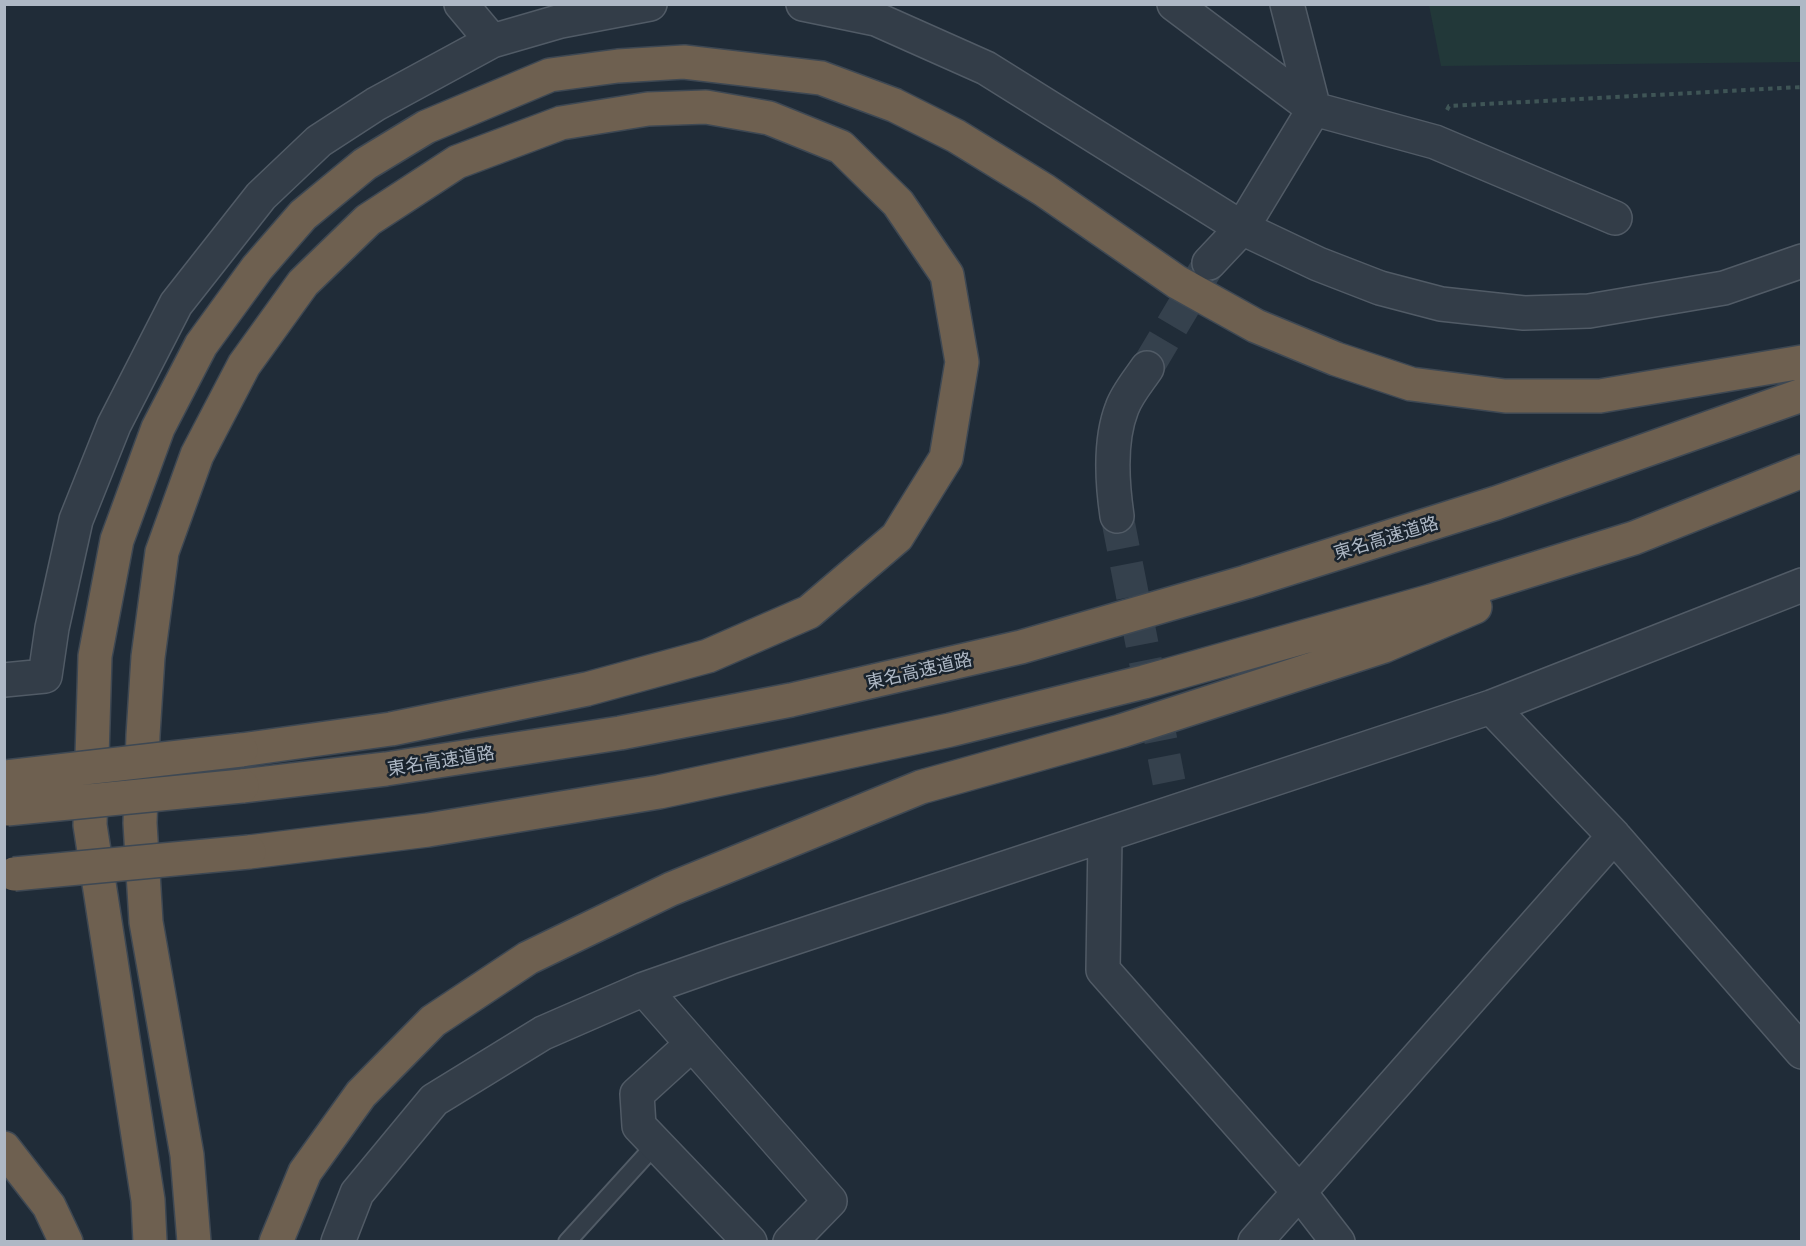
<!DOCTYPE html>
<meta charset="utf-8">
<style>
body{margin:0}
#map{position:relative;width:1806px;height:1246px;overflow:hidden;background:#202c38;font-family:"Exo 2",sans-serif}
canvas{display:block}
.frame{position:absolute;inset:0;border:6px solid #aeb8c5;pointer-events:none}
</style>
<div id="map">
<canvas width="1806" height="1246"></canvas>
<div class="frame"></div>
</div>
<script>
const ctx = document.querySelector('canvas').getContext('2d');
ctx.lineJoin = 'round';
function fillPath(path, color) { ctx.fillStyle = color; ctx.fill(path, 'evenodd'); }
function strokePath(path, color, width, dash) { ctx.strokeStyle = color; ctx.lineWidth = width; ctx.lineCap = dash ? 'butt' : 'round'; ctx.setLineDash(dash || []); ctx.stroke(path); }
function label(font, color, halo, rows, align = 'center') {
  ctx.font = font + ' "Exo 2","Noto Sans JP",sans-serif'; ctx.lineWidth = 5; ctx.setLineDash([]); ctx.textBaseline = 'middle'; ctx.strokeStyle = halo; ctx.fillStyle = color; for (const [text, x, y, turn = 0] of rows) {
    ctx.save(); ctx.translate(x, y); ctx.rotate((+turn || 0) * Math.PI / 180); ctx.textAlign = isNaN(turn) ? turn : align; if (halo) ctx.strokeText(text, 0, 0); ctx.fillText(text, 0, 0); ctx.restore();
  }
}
const green = new Path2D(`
 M1429 5H1801V62L1441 66Z`);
const streetTunnel = new Path2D(`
 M1147 368 1207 267
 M1117 516 1169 782`);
const path = new Path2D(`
 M1447 110 1449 106 1802 87`);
const lane = new Path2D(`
 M567 1242 656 1144`);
const street = new Path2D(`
 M461 4 492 41
 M803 4 876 19 986 68 1242 228 1318 264 1380 288 1441 304 1524 313 1589 311 1724 288 1802 261
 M1174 4 1314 109 1435 142 1615 218
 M1209 263 1242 228 1314 109 1287 4
 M1117 516C1112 482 1109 441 1122 408 1127 394 1139 380 1147 368
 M4 680 45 676 52 628 76 520 114 425 176 304 261 196 319 141 376 104 492 41 561 21 650 4
 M1491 707 1614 836 1802 1052
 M1105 837 1103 970 1300 1193 1338 1242
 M644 989 830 1201 790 1242
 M692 1044 637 1094 639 1126 750 1242
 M338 1242 357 1193 434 1100 543 1033 644 989 724 961 1491 707 1802 585
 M1255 1242 1614 836`);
const highway = new Path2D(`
 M242 786 386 769 620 733 791 700 1021 647 1246 582 1496 503 1802 395
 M249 852 428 830 659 792 950 730 1144 682 1431 601 1634 538 1802 471
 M4 1148 49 1206 66 1242
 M150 1242 148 1200 90 825 95 656 117 540 158 428 201 345 257 268 303 215 365 164 426 127 550 75 618 66 684 62 821 78 894 105 956 136 1044 190 1177 282 1256 326 1336 359 1411 384 1505 396H1600L1802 362
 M194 1242 187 1155 146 922 140 823 143 735 148 657 162 552 197 455 244 365 303 283 368 220 457 162 561 123 648 109 706 107 769 118 841 147 898 203 947 275 962 362 946 458 897 537 809 612 708 656 587 689 391 729 241 750
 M276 1242 305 1172 361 1094 433 1021 528 958 671 889 921 787 1121 731 1384 646 1475 607`);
const highwayBridge = new Path2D(`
 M6 777 241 750
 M7 809 242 786
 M14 874 249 852`);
const streetNames = [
 ["東名高速道路",1386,538,-17],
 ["東名高速道路",919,671,-13],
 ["東名高速道路",441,761,-9]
];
fillPath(green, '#223839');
strokePath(streetTunnel, '#35414d', 33, [33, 16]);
strokePath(lane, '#515b66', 20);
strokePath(street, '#515b66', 36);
strokePath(highway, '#3e4853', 36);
strokePath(path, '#3f5556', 4, [4.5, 4.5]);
strokePath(lane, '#333d48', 16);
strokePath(street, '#333d48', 33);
strokePath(highway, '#6e6050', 33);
strokePath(highwayBridge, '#3e4853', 36, []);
strokePath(highwayBridge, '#6e6050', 33);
label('18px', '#aeb8c5', '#19232d', streetNames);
</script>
